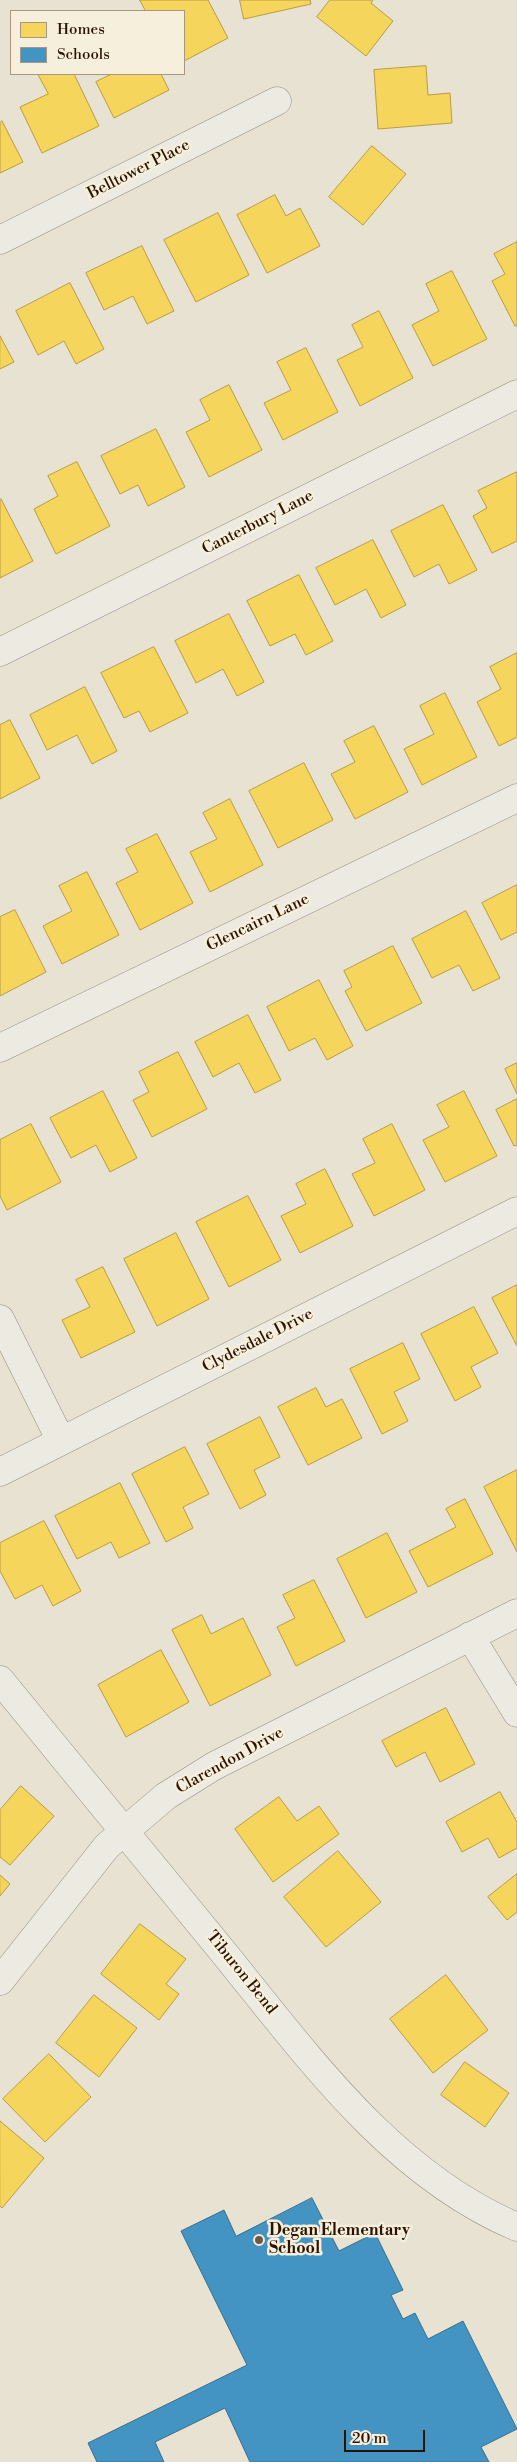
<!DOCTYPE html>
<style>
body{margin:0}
#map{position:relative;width:517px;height:2462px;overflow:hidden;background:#e7e2d1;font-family:"Libre Bodoni",serif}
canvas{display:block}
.legend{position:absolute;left:10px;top:10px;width:175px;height:65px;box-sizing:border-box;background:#f6efdb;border:1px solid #a59784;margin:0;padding:6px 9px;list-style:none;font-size:15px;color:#2c1301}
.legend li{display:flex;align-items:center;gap:10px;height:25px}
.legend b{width:25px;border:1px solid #a59784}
.scale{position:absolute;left:344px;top:2430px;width:81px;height:22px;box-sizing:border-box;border:2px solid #2c1301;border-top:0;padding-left:6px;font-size:15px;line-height:18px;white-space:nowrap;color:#2c1301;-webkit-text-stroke:4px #f6efdb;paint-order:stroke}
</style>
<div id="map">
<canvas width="517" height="2462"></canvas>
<ul class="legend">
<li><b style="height:14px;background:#f6d55c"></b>Homes</li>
<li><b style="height:14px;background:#4393c3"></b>Schools</li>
</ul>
<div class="scale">20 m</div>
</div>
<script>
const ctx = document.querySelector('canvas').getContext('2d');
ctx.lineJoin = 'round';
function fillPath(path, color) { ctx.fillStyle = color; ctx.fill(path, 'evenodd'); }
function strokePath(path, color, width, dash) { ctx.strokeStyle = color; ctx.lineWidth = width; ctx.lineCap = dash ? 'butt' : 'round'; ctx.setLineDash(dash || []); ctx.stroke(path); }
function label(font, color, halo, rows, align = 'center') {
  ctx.font = font + ' "Libre Bodoni",serif'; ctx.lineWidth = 5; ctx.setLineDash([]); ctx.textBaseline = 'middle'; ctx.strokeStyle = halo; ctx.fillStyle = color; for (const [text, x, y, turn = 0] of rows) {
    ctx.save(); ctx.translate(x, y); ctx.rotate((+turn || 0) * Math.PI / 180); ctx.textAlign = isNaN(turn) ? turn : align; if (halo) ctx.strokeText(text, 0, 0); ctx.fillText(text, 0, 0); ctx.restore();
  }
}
const homes = new Path2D(`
 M140 0H208L228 38 184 61V11H146Z
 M240 0H310L311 4 244 19Z
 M330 0H373L371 3 393 21 366 56 317 17Z
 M426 66 428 95 450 93 452 123 378 129 374 70Z
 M38 74H74L99 126 42 153 20 107 48 94Z
 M112 74H161L169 90 114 118 96 82Z
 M2 121 23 162 0 173V123Z
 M372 146 406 174 363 225 329 197Z
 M275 195 286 216 300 208 320 246 267 273 237 215Z
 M218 213 249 275 196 302 164 240Z
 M517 242V326H515L492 281 505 274 494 254Z
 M142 246 174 311 147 324 133 296 104 310 86 273Z
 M452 271 487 339 433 366 412 325 439 311 426 284Z
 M70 283 104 349 76 364 64 341 38 355 16 311Z
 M379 311 413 378 360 406 337 360 363 347 352 325Z
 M0 336 14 362 0 369Z
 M306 348 338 412 283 440 264 403 291 390 277 362Z
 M229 385 262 450 209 477 186 432 210 420 200 400Z
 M156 429 185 487 148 506 138 485 120 494 101 456Z
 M77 462 110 526 56 554 34 509 58 496 48 476Z
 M517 472V541L492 553 473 516 487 508 478 491Z
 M1 499 33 561 0 578V500Z
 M443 505 477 570 449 584 439 564 414 577 391 531Z
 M373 540 406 605 381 618 366 589 335 605 316 568Z
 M299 575 333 641 306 655 295 634 270 646 247 601Z
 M229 614 264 682 237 696 223 669 196 683 175 641Z
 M154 647 188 713 150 732 139 711 124 718 101 673Z
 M517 653V737L499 746 477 702 501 689 490 667Z
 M85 687 117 751 92 764 77 735 47 750 30 715Z
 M445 693 477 757 422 785 404 749 434 734 420 706Z
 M10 720 40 778 0 799V725Z
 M374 726 408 792 355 819 331 774 355 762 344 741Z
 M304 763 333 820 278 848 249 791Z
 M230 799 263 865 210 892 190 852 217 839 203 813Z
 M157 834 193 903 140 930 116 883 138 872 126 849Z
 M87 872 119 935 62 964 43 926 72 911 59 886Z
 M517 885V932L501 940 482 903Z
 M15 910 46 972 0 996V917Z
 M466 911 500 978 473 991 459 965 432 978 412 939Z
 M393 946 422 1003 366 1031 345 991 352 987 344 971Z
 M319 980 353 1046 327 1060 315 1038 289 1051 267 1007Z
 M248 1015 281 1080 255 1093 239 1063 213 1077 195 1042Z
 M178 1052 207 1109 152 1137 133 1100 149 1092 139 1072Z
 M517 1063V1094L505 1069Z
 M103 1091 137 1158 110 1172 96 1145 71 1158 50 1118Z
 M464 1091 497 1156 445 1182 423 1140 449 1127 437 1105Z
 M517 1099V1145L514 1146 496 1110Z
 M31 1124 61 1182 7 1210 0 1196V1140Z
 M392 1124 425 1190 374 1216 352 1174 375 1163 363 1139Z
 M325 1169 353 1226 300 1253 281 1216 306 1204 296 1184Z
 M248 1196 281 1260 229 1287 196 1222Z
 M176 1233 209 1299 157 1326 124 1259Z
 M103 1267 135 1332 81 1358 62 1320 90 1307 76 1280Z
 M517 1285V1346L492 1298Z
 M474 1307 498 1353 471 1367 481 1387 455 1401 421 1334Z
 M403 1343 420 1379 394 1392 408 1421 382 1434 350 1369Z
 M316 1388 326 1407 342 1399 362 1438 308 1465 278 1407Z
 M260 1417 280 1457 254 1470 266 1495 240 1509 207 1444Z
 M185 1447 209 1494 183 1507 193 1528 166 1542 132 1474Z
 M517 1470V1552L484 1487Z
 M120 1483 150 1543 119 1558 111 1542 77 1559 55 1516Z
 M465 1499 493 1554 428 1587 409 1551 456 1527 446 1509Z
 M44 1521 81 1591 53 1606 42 1585 15 1599 0 1571V1543Z
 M387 1533 417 1592 366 1618 337 1559Z
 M314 1580 345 1641 296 1666 277 1627 295 1618 283 1595Z
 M202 1615 211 1634 243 1618 271 1675 210 1706 172 1630Z
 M161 1650 189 1702 126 1737 98 1685Z
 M446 1708 475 1764 440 1782 425 1752 396 1767 382 1741Z
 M21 1786 54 1816 10 1865 0 1857V1810Z
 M500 1792 517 1822V1848L499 1858 488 1838 462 1852 446 1822Z
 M279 1797 297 1821 319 1806 339 1834 273 1882 235 1829Z
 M338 1851 381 1902 326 1947 284 1897Z
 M517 1874V1912L507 1920 488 1897Z
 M0 1875 10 1884 0 1896Z
 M140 1924 186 1959 166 1984 179 1994 159 2020 101 1974Z
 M446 1975 488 2030 433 2073 390 2019Z
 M94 1995 137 2028 99 2077 56 2043Z
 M49 2054 91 2097 45 2142 3 2099Z
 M465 2062 509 2093 485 2127 441 2095Z
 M0 2121 44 2158 2 2208 0 2206Z`);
const schools = new Path2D(`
 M312 2198 339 2251 375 2233 403 2290 391 2295 403 2319 415 2313 428 2339 463 2321 517 2429 481 2447 489 2462H250L225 2408 155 2442 164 2462H97L88 2443 247 2365 181 2231 224 2210 236 2236Z`);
const minor = new Path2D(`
 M0 240 277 101
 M0 652 517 394
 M0 1048 517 798
 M0 1319 61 1441
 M0 1472 517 1211
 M470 1636 517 1713
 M0 1680C72 1767 143 1855 215 1942 302 2048 387 2172 517 2227
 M0 1981 107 1846 166 1796 214 1766 517 1613`);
const markers = [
 [259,2240,5,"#6d5b4a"]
];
const streetNames = [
 ["Belltower Place",139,170,-27],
 ["Canterbury Lane",258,523,-27],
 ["Glencairn Lane",258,923,-26],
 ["Clydesdale Drive",258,1341,-27],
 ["Clarendon Drive",230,1761,-29],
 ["Tiburon Bend",241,1973,51]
];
const poiNames = [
 ["Degan Elementary",269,2231],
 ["School",269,2249]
];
fillPath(homes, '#f6d55c');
strokePath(homes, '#b99b41', 1);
fillPath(schools, '#4393c3');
strokePath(schools, '#3c6d89', 1);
strokePath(minor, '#938d81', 29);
strokePath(minor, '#eceae1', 28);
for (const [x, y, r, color] of markers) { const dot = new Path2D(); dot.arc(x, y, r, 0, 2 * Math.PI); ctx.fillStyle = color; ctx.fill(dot); strokePath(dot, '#f6efdb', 2); }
label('16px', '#2c1301', '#f6efdb', streetNames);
label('bold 16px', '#2c1301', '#f6efdb', poiNames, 'left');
</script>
